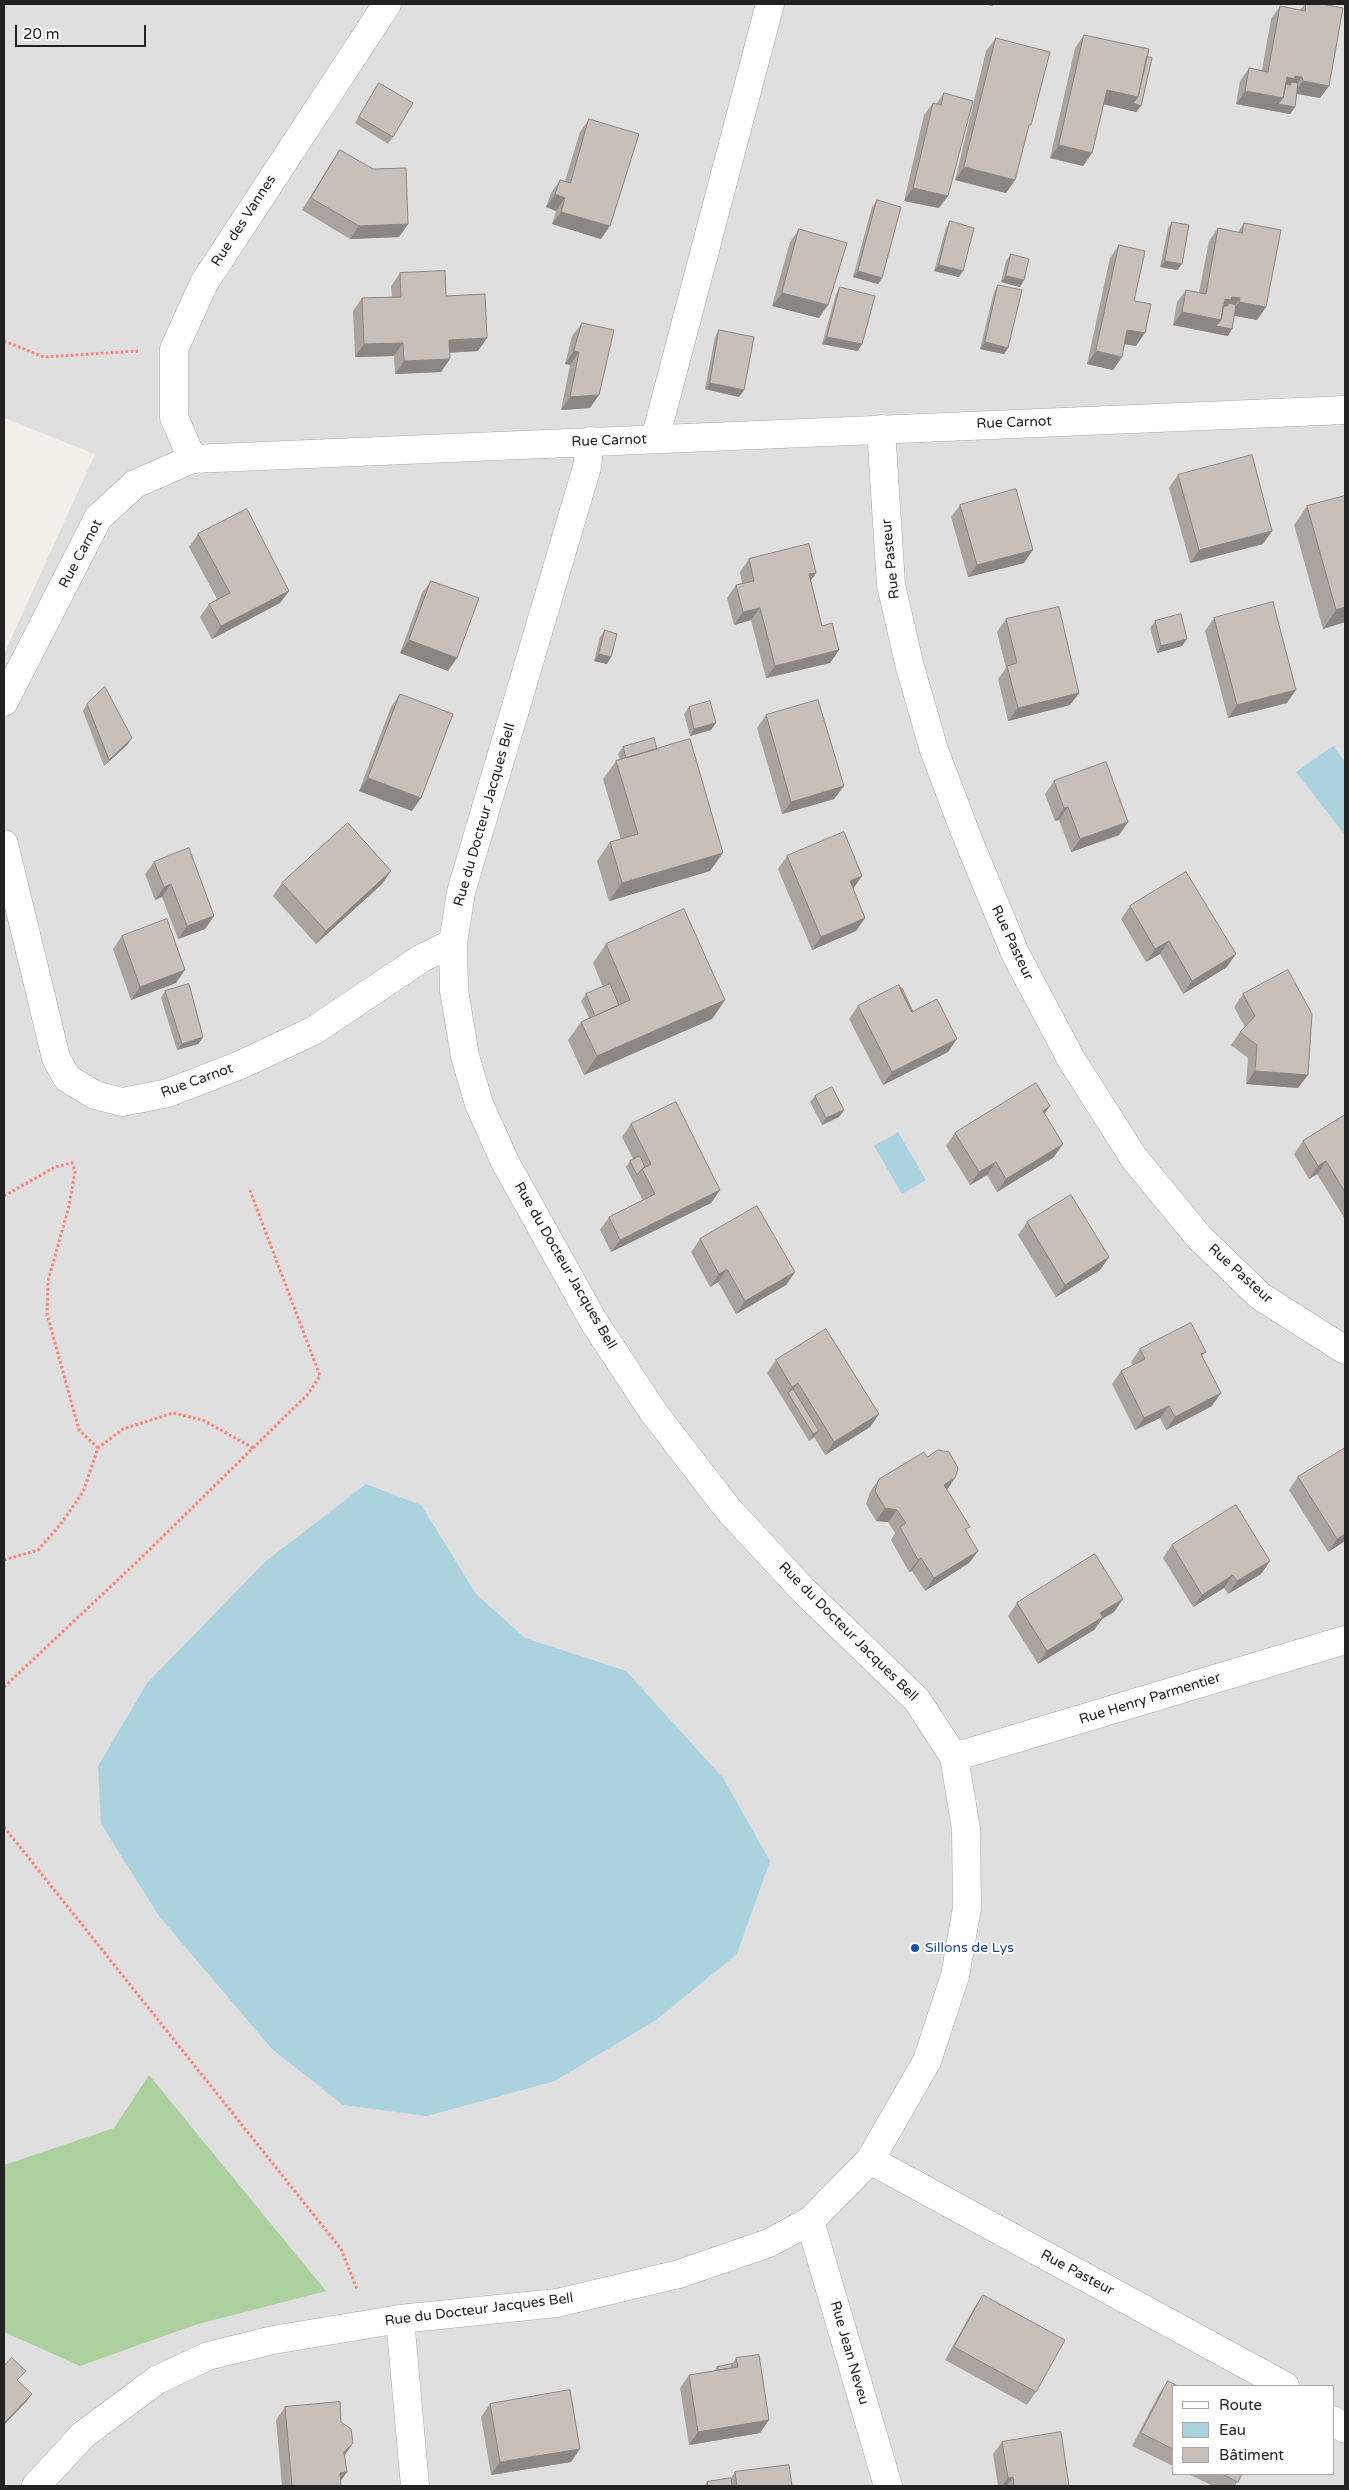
<!DOCTYPE html>
<meta charset="utf-8">
<style>
body{margin:0}
#map{position:relative;width:1349px;height:2490px;overflow:hidden;background:#f2efe9;font-family:"Varela Round",sans-serif}
canvas{display:block}
.frame{position:absolute;inset:0;border:5px solid #222;pointer-events:none}
.legend{position:absolute;left:1172px;top:2385px;width:162px;height:90px;box-sizing:border-box;background:#fff;border:1px solid #a7a7a7;margin:0;padding:6px 9px;list-style:none;font-size:15px;color:#222}
.legend li{display:flex;align-items:center;gap:10px;height:25px}
.legend b{width:25px;border:1px solid #a7a7a7}
.scale{position:absolute;left:15px;top:25px;width:131px;height:22px;box-sizing:border-box;border:2px solid #222;border-top:0;padding-left:6px;font-size:15px;line-height:18px;white-space:nowrap;color:#222;-webkit-text-stroke:4px #fff;paint-order:stroke}
</style>
<div id="map">
<canvas width="1349" height="2490"></canvas>
<div class="frame"></div>
<ul class="legend">
<li><b style="height:6px;background:#fff"></b>Route</li>
<li><b style="height:14px;background:#aad3df"></b>Eau</li>
<li><b style="height:14px;background:#c7bfb8"></b>Bâtiment</li>
</ul>
<div class="scale">20 m</div>
</div>
<script>
const ctx = document.querySelector('canvas').getContext('2d');
ctx.lineJoin = 'round';
function fillPath(path, color) { ctx.fillStyle = color; ctx.fill(path, 'evenodd'); }
function strokePath(path, color, width, dash) { ctx.strokeStyle = color; ctx.lineWidth = width; ctx.lineCap = dash ? 'butt' : 'round'; ctx.setLineDash(dash || []); ctx.stroke(path); }
function label(font, color, halo, rows, align = 'center') {
  ctx.font = font + ' "Varela Round",sans-serif'; ctx.lineWidth = 4; ctx.setLineDash([]); ctx.textBaseline = 'middle'; ctx.strokeStyle = halo; ctx.fillStyle = color; for (const [text, x, y, turn = 0] of rows) {
    ctx.save(); ctx.translate(x, y); ctx.rotate((+turn || 0) * Math.PI / 180); ctx.textAlign = isNaN(turn) ? turn : align; if (halo) ctx.strokeText(text, 0, 0); ctx.fillText(text, 0, 0); ctx.restore();
  }
}
const residential = new Path2D(`
 M4 4H1345V2486H4V654L95 454 4 418ZM1173 2386H1333V2474H1173Z`);
const forest = new Path2D(`
 M149 2075 326 2291 195 2325 80 2366 4 2332V2165L114 2128Z`);
const water = new Path2D(`
 M1333 746 1345 762V835L1296 772Z
 M898 1132 926 1180 902 1194 874 1146Z
 M366 1484 421 1505 476 1594 525 1638 626 1671 723 1778 770 1861 737 1954 656 2020 555 2081 427 2116 343 2105 272 2049 159 1916 101 1824 98 1766 147 1683 265 1562Z`);
const path = new Path2D(`
 M4 341 44 357 138 351
 M4 1196 55 1167 72 1163 75 1172 69 1206 48 1281 47 1314 79 1430 98 1448
 M4 1560 38 1550 60 1525 83 1492 98 1448 123 1429 173 1413 203 1420 253 1448
 M4 1687 142 1557 308 1394 320 1376 249 1188
 M4 1827 341 2249 357 2289`);
const minor = new Path2D(`
 M881 429 891 585 910 667 934 750 967 837 1015 953 1071 1059 1134 1158 1199 1237 1260 1296 1345 1350
 M655 439 770 4
 M192 459 174 417V349L204 283 387 4
 M4 702 98 518 135 484 192 459 1345 410
 M4 844 56 1058 67 1078 95 1095 122 1102 168 1093 240 1065 313 1031 422 958 453 943
 M954 1757 1345 1640
 M870 2160 1285 2386
 M810 2221 888 2486
 M400 2319 415 2486
 M1333 2420 1345 2429
 M36 2486 83 2435 157 2380 208 2356 273 2340 400 2319 557 2303 679 2274 769 2243 810 2221 870 2160 927 2061 955 1976 967 1908 966 1829 954 1757 917 1700 804 1591 728 1509 654 1413 594 1322 505 1162 479 1104 465 1056 454 990 453 943 461 892 587 467 590 441`);
const wall = new Path2D(`
 M1305 4H1322L1329 86 1320 98 1297 94 1295 107 1290 114 1236 104 1240 81 1249 68 1262 70 1271 19 1280 6 1300 10Z
 M1084 35 1147 56 1141 106 1136 112 1103 104 1092 153 1083 166 1050 158 1075 48Z
 M996 38 1028 130 1015 180 1006 193 955 180 986 51Z
 M379 83 393 137 388 144 355 123Z
 M944 93 939 208 904 201 924 115 933 103H937Z
 M589 119 601 239 552 224 556 211 546 207 551 193 560 180 565 181 580 132Z
 M340 150 408 224 399 237 350 239 302 210 331 163Z
 M877 200 882 278 878 284 853 277 872 207Z
 M950 221 959 277 934 271 946 228Z
 M1172 222 1182 264 1177 270 1160 267 1168 228Z
 M1244 223 1266 307 1257 320 1234 315 1228 336 1173 325 1177 302 1186 290 1199 292 1209 241 1218 228 1238 232Z
 M799 229 819 318 772 306 790 242Z
 M1119 245 1134 301 1136 346 1124 344 1122 357 1113 370 1087 364 1110 258Z
 M1011 254 1020 287 1001 282 1006 261Z
 M400 273 446 296 478 351 449 353 441 372 395 374 394 356 355 357 353 311 362 298 392 297 391 286Z
 M998 285 1008 348 1004 354 980 349 994 292Z
 M840 287 858 351 822 344 836 294Z
 M582 323 590 408 561 410 570 365 565 364 572 336Z
 M719 330 744 390 739 397 705 389 715 337Z
 M1178 475 1272 531 1263 544 1190 563 1169 488Z
 M960 505 1024 563 968 577 951 517Z
 M1307 506 1345 622 1323 629 1294 525Z
 M198 534 289 591 280 603 212 639 200 617 209 604 217 599 189 547Z
 M749 559 816 573 811 580 822 626 839 650 830 663 766 678 751 620 734 625 727 598 736 585 742 584 740 572Z
 M431 581 448 671 400 653 422 593Z
 M1214 618 1287 703 1228 718 1205 631Z
 M1006 619 1079 693 1070 705 1008 721 998 679 1006 668 997 632Z
 M1155 621 1182 646 1157 653 1150 628Z
 M605 630 611 657 607 664 594 661 600 637Z
 M400 694 412 811 359 791 391 707Z
 M87 704 132 738 127 745 104 766 83 711Z
 M689 707 711 730 690 736 684 714Z
 M766 715 844 786 834 799 782 814 757 728Z
 M623 747 657 749 710 871 609 901 597 861 610 842 621 840 603 779 616 761 620 760 618 754Z
 M1054 781 1128 822 1119 835 1071 852 1059 820 1055 821 1045 794Z
 M787 856 853 889 865 918 856 931 812 950 778 869Z
 M154 862 214 916 205 929 178 939 162 897 155 900 145 874Z
 M391 871 382 884 316 944 273 896 282 883Z
 M1130 906 1227 967 1183 994 1160 954 1146 962 1121 919Z
 M122 936 176 983 131 1000 113 949Z
 M606 944 725 1000 712 1019 584 1075 568 1040 581 1022 589 1018 581 1001 586 994 603 987 593 963Z
 M165 991 203 1037 198 1044 177 1050 161 998Z
 M1243 994 1298 1088 1246 1084 1248 1058 1231 1045 1240 1032 1245 1027 1234 1007Z
 M858 1006 913 1012 948 1052 883 1085 849 1019Z
 M815 1096 844 1110 839 1117 822 1125 810 1102Z
 M1045 1114 1054 1157 997 1192 987 1175 970 1185 946 1146 955 1133Z
 M1345 1115V1219L1317 1174 1309 1179 1294 1154 1303 1141Z
 M631 1124 720 1190 711 1203 611 1252 600 1230 609 1217 643 1201 626 1167 630 1161 633 1159 622 1137Z
 M1027 1222 1109 1257 1100 1270 1056 1297 1018 1235Z
 M700 1239 795 1272 786 1285 736 1314 718 1282 710 1287 691 1252Z
 M1140 1349 1206 1352 1202 1356 1212 1406 1166 1430 1160 1418 1135 1430 1112 1384 1121 1371 1133 1365 1131 1362Z
 M776 1360 879 1414 870 1427 825 1455 814 1437 809 1441 767 1373Z
 M927 1457 955 1478 947 1490 967 1532 978 1551 969 1563 925 1591 912 1571 909 1572 891 1540 895 1533 888 1522 876 1521 866 1504 870 1492 879 1479Z
 M1298 1477 1345 1541 1328 1552 1289 1490Z
 M1172 1545 1270 1561 1261 1574 1228 1594 1224 1588 1193 1607 1163 1558Z
 M1123 1599 1114 1612 1102 1619 1094 1630 1038 1664 1008 1616 1017 1603Z
 M983 2295 1036 2392 1027 2405 945 2360 974 2308Z
 M736 2358 760 2433 689 2445 680 2388 689 2375 714 2371 717 2367 732 2364Z
 M1168 2381 1173 2386V2466L1132 2446 1159 2394Z
 M490 2404 571 2462 491 2475 481 2417Z
 M285 2407 341 2422 353 2443 345 2455 341 2480V2486H282L276 2420Z
 M1002 2442 1069 2486H998L993 2454Z
 M735 2472 792 2486H704L707 2482 731 2478Z
 M1188 2474H1242L1235 2486H1213Z`);
const shadedWall = new Path2D(`
 M984 4H994L992 6Z
 M1295 76 1302 77 1293 90 1281 91 1287 77Z
 M1303 81 1329 86 1320 98 1294 93Z
 M1107 90 1138 97 1141 106 1136 112 1098 103Z
 M1245 91 1283 98 1295 107 1290 114 1236 104Z
 M1059 145 1092 153 1083 166 1050 158Z
 M964 167 1015 180 1006 193 955 180Z
 M913 188 948 196 939 208 904 201Z
 M555 194 565 198 556 211 546 207Z
 M561 212 610 226 601 239 552 224Z
 M408 224 399 237 350 239 359 226Z
 M1165 261 1182 264 1177 270 1160 267Z
 M939 265 963 271 959 277 934 271Z
 M858 271 882 278 878 284 853 277Z
 M1006 276 1024 280 1020 287 1001 282Z
 M782 293 828 305 819 318 772 306Z
 M1232 297 1240 298 1231 311 1222 313 1225 299Z
 M1239 302 1266 307 1257 320 1230 315Z
 M1182 312 1221 320 1232 329 1228 336 1173 325Z
 M1127 330 1145 333 1136 346 1118 343Z
 M827 337 862 344 858 351 822 344Z
 M487 338 478 351 440 353 449 340Z
 M985 342 1008 348 1004 354 980 349Z
 M403 343 394 356 355 357 364 344Z
 M574 351 579 352 570 365 565 364Z
 M1096 351 1122 357 1113 370 1087 364Z
 M450 359 441 372 395 374 404 361Z
 M710 383 744 390 739 397 705 389Z
 M599 395 590 408 561 410 570 397Z
 M1272 531 1263 544 1190 563 1199 550Z
 M1033 550 1024 563 968 577 977 565Z
 M816 573 807 586 809 574Z
 M289 591 280 603 212 639 221 626Z
 M1345 607V622L1323 629 1336 610Z
 M760 608 751 620 734 625 743 612Z
 M1187 639 1182 646 1157 653 1161 646Z
 M409 640 457 658 448 671 400 653Z
 M839 650 830 663 766 678 775 666Z
 M599 654 611 657 607 664 594 661Z
 M1296 690 1287 703 1228 718 1237 705Z
 M1079 693 1070 705 1008 721 1018 708Z
 M716 723 711 730 690 736 694 729Z
 M132 738 127 745 104 766 109 760Z
 M368 778 421 798 412 811 359 791Z
 M844 786 834 799 782 814 791 802Z
 M1068 807 1059 820 1055 821 1064 808Z
 M1128 822 1119 835 1071 852 1080 839Z
 M723 853 710 871 609 901 622 883Z
 M391 871 382 884 316 944 326 931Z
 M862 876 853 889 850 881Z
 M171 884 162 897 155 900 164 887Z
 M214 916 205 929 178 939 187 926Z
 M865 918 856 931 812 950 821 937Z
 M1169 941 1160 954 1146 962 1155 949Z
 M1236 954 1227 967 1183 994 1192 981Z
 M185 970 176 983 131 1000 140 987Z
 M725 1000 712 1019 584 1075 597 1056Z
 M203 1037 198 1044 177 1050 182 1044Z
 M957 1039 948 1052 883 1085 892 1072Z
 M1255 1071 1308 1075 1298 1088 1246 1084Z
 M1050 1106 1041 1119 1043 1111Z
 M844 1110 839 1117 822 1125 826 1118Z
 M1063 1144 1054 1157 997 1192 1006 1179Z
 M1326 1161 1317 1174 1309 1179 1318 1166Z
 M996 1162 987 1175 970 1185 979 1172Z
 M720 1190 711 1203 611 1252 620 1240Z
 M1109 1257 1100 1270 1056 1297 1065 1285Z
 M727 1269 718 1282 710 1287 719 1274Z
 M795 1272 786 1285 736 1314 745 1301Z
 M798 1383 789 1395 788 1393 792 1387Z
 M1221 1393 1212 1406 1166 1430 1175 1417Z
 M1169 1406 1160 1418 1135 1430 1144 1418Z
 M879 1414 870 1427 825 1455 834 1442Z
 M819 1431 814 1437 809 1441 813 1434Z
 M955 1478 946 1491 944 1485Z
 M885 1508 897 1510 888 1522 876 1521Z
 M1345 1534V1541L1328 1552 1337 1539Z
 M978 1551 969 1563 925 1591 934 1578Z
 M921 1558 912 1571 909 1572 918 1560Z
 M1270 1561 1261 1574 1228 1594 1237 1581Z
 M1233 1575 1224 1588 1193 1607 1202 1595Z
 M1123 1599 1114 1612 1102 1619 1094 1630 1038 1664 1047 1651 1100 1613Z
 M32 2394 27 2401 4 2425V2423Z
 M769 2420 760 2433 689 2445 698 2432Z
 M353 2443 344 2456V2452Z
 M580 2449 571 2462 491 2475 500 2462Z
 M347 2472 338 2485 340 2473Z
 M1013 2477 1006 2486H1002L1008 2478Z`);
const building = new Path2D(`
 M1306 4H1322L1343 8 1329 86 1303 81 1302 77 1295 76 1294 79 1287 77 1283 98 1245 91 1249 68 1268 72 1280 6 1305 11Z
 M1084 35 1149 49 1138 97 1107 90 1092 153 1059 145Z
 M996 38 1050 52 1031 125H1029L1015 180 964 167Z
 M1147 56 1152 58 1141 106 1133 103 1138 97Z
 M1292 82 1298 83 1295 107 1278 104 1283 98 1286 84 1290 85Z
 M379 83 413 103 393 137 359 117Z
 M944 93 973 101 948 196 913 188 933 103 941 105Z
 M589 119 639 134 610 226 561 212 565 198 555 194 560 180 570 183Z
 M340 150 373 169 406 168 408 224 359 226 311 198Z
 M877 200 901 207 882 278 858 271Z
 M950 221 974 228 963 271 939 265Z
 M1172 222 1189 225 1182 264 1165 261Z
 M1244 223 1281 230 1266 307 1239 302 1240 298 1232 297 1231 300 1225 299 1221 320 1182 312 1186 290 1206 294 1218 228 1242 233Z
 M799 229 847 243 828 305 782 293Z
 M1119 245 1145 251 1134 301 1151 304 1145 333 1127 330 1122 357 1096 351Z
 M1011 254 1029 259 1024 280 1006 276Z
 M445 271 446 296 485 294 487 338 449 340 450 359 404 361 403 343 364 344 362 298 401 297 400 273Z
 M998 285 1022 290 1008 348 985 342Z
 M840 287 875 296 862 344 827 337Z
 M1229 303 1236 305 1232 329 1216 326 1221 320 1223 306H1227Z
 M582 323 614 330 599 395 570 397 579 352 574 351Z
 M719 330 754 337 744 390 710 383Z
 M1252 455 1272 531 1199 550 1178 475Z
 M1016 489 1033 550 977 565 960 505Z
 M1345 496V607L1336 610 1307 506Z
 M247 509 289 591 221 626 209 604 230 593 198 534Z
 M809 544 816 573 809 574 822 626 832 623 839 650 775 666 760 608 743 612 736 585 754 581 749 559Z
 M431 581 479 598 457 658 409 640Z
 M1273 602 1296 690 1237 705 1214 618Z
 M1059 607 1079 693 1018 708 1007 666 1017 663 1006 619Z
 M1181 614 1187 639 1161 646 1155 621Z
 M605 630 617 634 611 657 599 654Z
 M105 687 132 738 109 760 87 704Z
 M400 694 453 714 421 798 368 778Z
 M818 700 844 786 791 802 766 715Z
 M710 701 716 723 694 729 689 707Z
 M654 738 657 749 626 758 623 747Z
 M690 739 723 853 622 883 610 842 638 834 616 761Z
 M1106 762 1128 822 1080 839 1068 807 1064 808 1054 781Z
 M348 823 391 871 326 931 282 883Z
 M844 832 862 876 850 881 865 918 821 937 787 856Z
 M189 848 214 916 187 926 171 884 164 887 154 862Z
 M1186 872 1236 954 1192 981 1169 941 1155 949 1130 906Z
 M684 909 725 1000 597 1056 581 1022 630 1000 606 944Z
 M167 919 185 970 140 987 122 936Z
 M1288 970 1312 1014 1308 1075 1255 1071 1257 1045 1240 1032 1255 1016 1243 994Z
 M189 984 203 1037 182 1044 165 991Z
 M610 984 619 1005 595 1016 586 994Z
 M899 985 912 1012 937 999 957 1039 892 1072 858 1006Z
 M900 988H902L913 1012H912Z
 M1036 1083 1050 1106 1043 1111 1063 1144 1006 1179 996 1162 979 1172 955 1133Z
 M832 1087 844 1110 826 1118 815 1096Z
 M676 1102 720 1190 620 1240 609 1217 655 1194 642 1169 651 1164 631 1124Z
 M1345 1115V1192L1326 1161 1318 1166 1303 1141Z
 M640 1156 645 1167 642 1169 637 1175 630 1161Z
 M1071 1195 1109 1257 1065 1285 1027 1222Z
 M757 1206 795 1272 745 1301 727 1269 719 1274 700 1239Z
 M1191 1323 1206 1352 1201 1354 1221 1393 1175 1417 1169 1406 1144 1418 1121 1371 1145 1359 1140 1349Z
 M826 1329 879 1414 834 1442 798 1383 792 1387 776 1360Z
 M793 1389 819 1431 813 1434 788 1393Z
 M1345 1448V1534L1337 1539 1298 1477Z
 M938 1450 949 1452 958 1468 955 1478 944 1485 970 1527 965 1529 978 1551 934 1578 921 1558 918 1560 900 1527 906 1523 897 1510 885 1508 875 1491 879 1479 924 1452 927 1457Z
 M1236 1505 1270 1561 1237 1581 1233 1575 1202 1595 1172 1545Z
 M1095 1554 1123 1599 1100 1613 1103 1617 1047 1651 1017 1603Z
 M983 2295 1065 2340 1036 2392 954 2347Z
 M759 2355 769 2420 698 2432 689 2375 738 2367 736 2358Z
 M12 2358 26 2371 17 2380 32 2394 4 2423V2366Z
 M732 2364V2368L718 2370 717 2367Z
 M1168 2381 1178 2386H1173V2449L1141 2433Z
 M570 2390 580 2449 500 2462 490 2404Z
 M340 2402 341 2422 351 2429 353 2443 344 2452 347 2472 340 2473 341 2486H292L285 2407Z
 M1061 2432 1069 2486H1014L1013 2477 1008 2478 1002 2442Z
 M789 2465 792 2486H737L735 2472Z
 M1223 2474H1242L1238 2482Z
 M731 2478 732 2486H708L707 2482Z`);
const markers = [
 [915,1948,5,"#1a4fb4"]
];
const streetNames = [
 ["Rue des Vannes",244,221,-57],
 ["Rue Carnot",1014,423,-2],
 ["Rue Carnot",609,441,-2],
 ["Rue Carnot",81,554,-62],
 ["Rue Pasteur",891,559,-96],
 ["Rue du Docteur Jacques Bell",485,815,-74],
 ["Rue Pasteur",1012,943,65],
 ["Rue Carnot",197,1081,-20],
 ["Rue du Docteur Jacques Bell",565,1266,60],
 ["Rue Pasteur",1240,1274,42],
 ["Rue du Docteur Jacques Bell",848,1632,45],
 ["Rue Henry Parmentier",1150,1699,-17],
 ["Rue Pasteur",1077,2273,28],
 ["Rue du Docteur Jacques Bell",479,2310,-7],
 ["Rue Jean Neveu",849,2353,74]
];
const transitNames = [
 ["Sillons de Lys",925,1948]
];
fillPath(residential, '#e0dfdf');
fillPath(forest, '#add19e');
fillPath(water, '#aad3df');
strokePath(minor, '#a9a9a9', 29);
strokePath(path, '#fa8072', 3, [2.5, 2.5]);
strokePath(minor, '#fff', 28);
fillPath(wall, '#aba49e');
fillPath(shadedWall, '#8b8681');
fillPath(building, '#c7bfb8');
strokePath(building, '#8b8681', 1);
for (const [x, y, r, color] of markers) { const dot = new Path2D(); dot.arc(x, y, r, 0, 2 * Math.PI); ctx.fillStyle = color; ctx.fill(dot); strokePath(dot, '#fff', 2); }
label('14px', '#222', '#fff', streetNames);
label('14px', '#164399', '#fff', transitNames, 'left');
</script>
